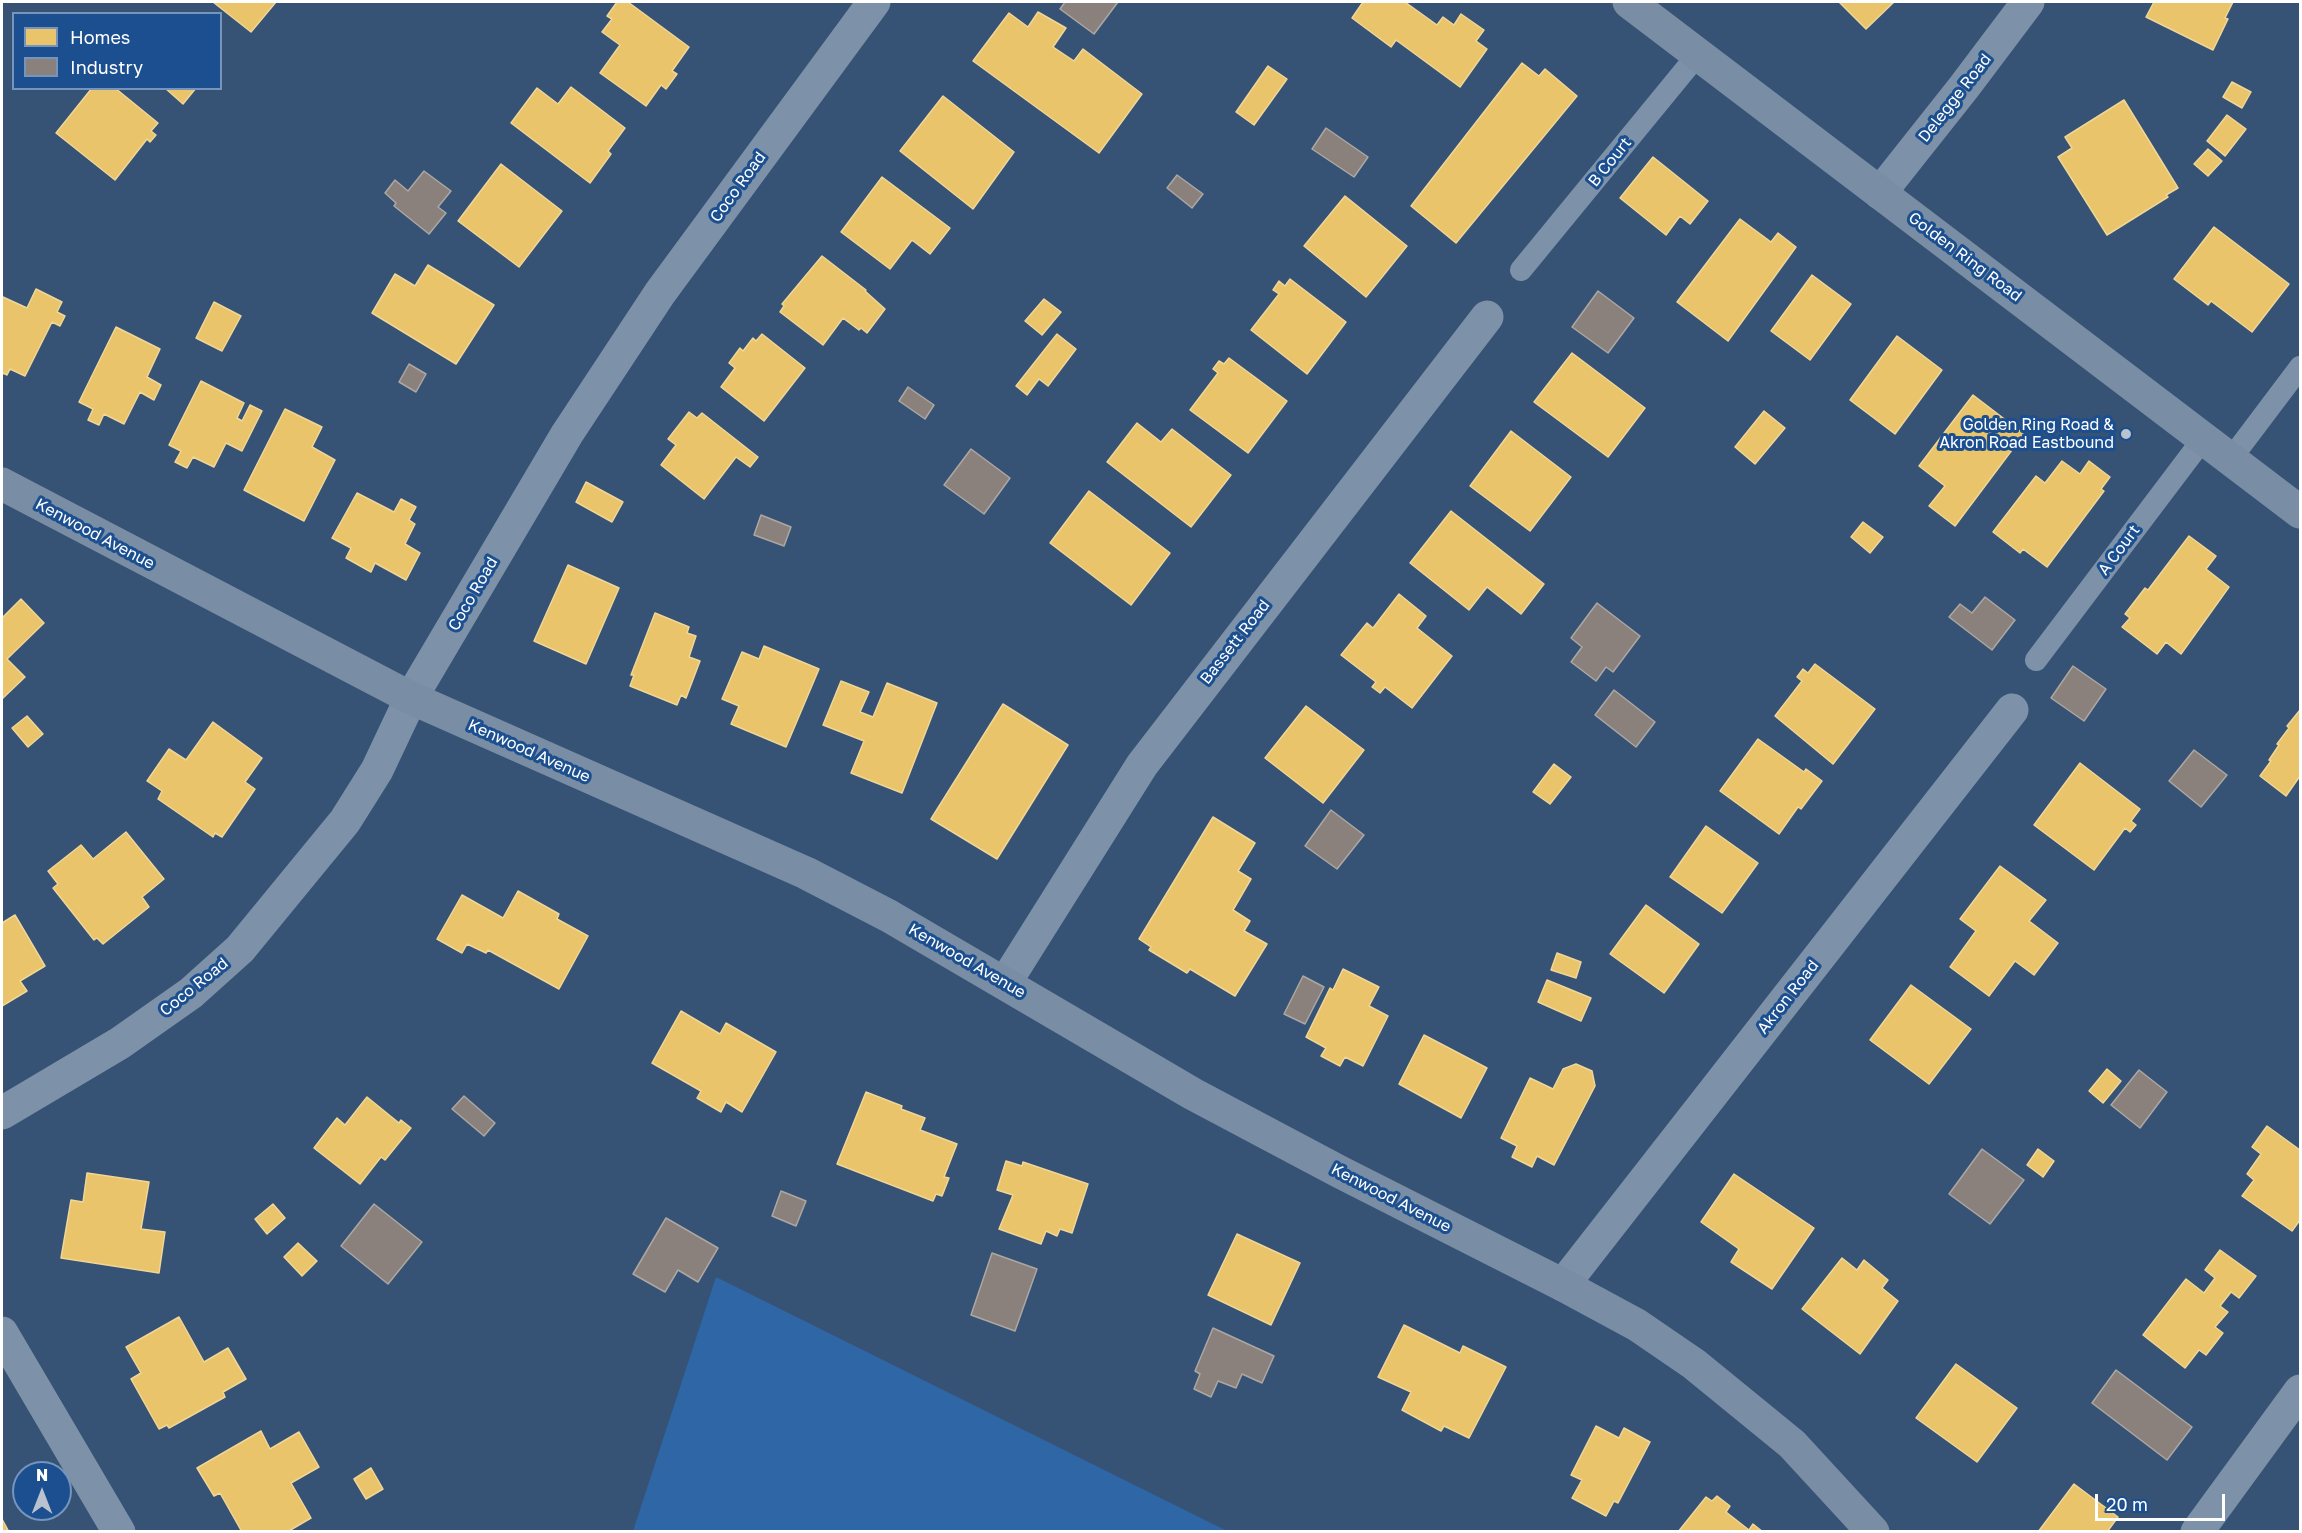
<!DOCTYPE html>
<style>
body{margin:0}
#map{position:relative;width:2302px;height:1533px;overflow:hidden;background:#365274;font-family:"Golos Text",sans-serif}
canvas{display:block}
.frame{position:absolute;inset:0;border:3px solid #fff;pointer-events:none}
.legend{position:absolute;left:12px;top:12px;width:210px;height:78px;box-sizing:border-box;background:#1b4f8f;border:2px solid #7695bc;margin:0;padding:8px 10px;list-style:none;font-size:18px;color:#fff}
.legend li{display:flex;align-items:center;gap:12px;height:30px}
.legend b{width:30px;border:2px solid #7695bc}
.north{position:absolute;left:12px;top:1461px;width:60px;height:60px;box-sizing:border-box;background:#1b4f8f;border:2px solid #7695bc;border-radius:50%;rotate:0deg;font-size:16px;font-weight:700;line-height:24px;text-align:center;color:#fff}
.north::after{content:'';display:block;margin:auto;width:21px;height:27px;background:#b9c2ce;clip-path:polygon(50% 0,100% 100%,50% 72%,0 100%)}
.scale{position:absolute;left:2095px;top:1494px;width:130px;height:27px;box-sizing:border-box;border:3px solid #fff;border-top:0;padding-left:8px;font-size:18px;line-height:21px;white-space:nowrap;color:#fff;-webkit-text-stroke:4px #1b4f8f;paint-order:stroke}
</style>
<div id="map">
<canvas width="2302" height="1533"></canvas>
<div class="frame"></div>
<ul class="legend">
<li><b style="height:16px;background:#e9c46a"></b>Homes</li>
<li><b style="height:16px;background:#8a817c"></b>Industry</li>
</ul>
<div class="north">N</div>
<div class="scale">20 m</div>
</div>
<script>
const ctx = document.querySelector('canvas').getContext('2d');
ctx.lineJoin = 'round';
function fillPath(path, color) { ctx.fillStyle = color; ctx.fill(path, 'evenodd'); }
function strokePath(path, color, width, dash) { ctx.strokeStyle = color; ctx.lineWidth = width; ctx.lineCap = dash ? 'butt' : 'round'; ctx.setLineDash(dash || []); ctx.stroke(path); }
function label(font, color, halo, rows, align = 'center') {
  ctx.font = font + ' "Golos Text",sans-serif'; ctx.lineWidth = 6; ctx.setLineDash([]); ctx.textBaseline = 'middle'; ctx.strokeStyle = halo; ctx.fillStyle = color; for (const [text, x, y, turn = 0] of rows) {
    ctx.save(); ctx.translate(x, y); ctx.rotate((+turn || 0) * Math.PI / 180); ctx.textAlign = isNaN(turn) ? turn : align; if (halo) ctx.strokeText(text, 0, 0); ctx.fillText(text, 0, 0); ctx.restore();
  }
}
const green = new Path2D(`
 M716 1277 1227 1531H633Z`);
const homes = new Path2D(`
 M213 2H276L251 32Z
 M617 2H628L689 47 672 71 677 74 666 89 661 85 646 106 600 73 620 45 602 32 612 19 607 16Z
 M1363 2H1405L1437 25 1443 17 1454 25 1461 14 1484 30 1476 41 1487 49 1460 87 1396 40 1391 47 1352 18Z
 M1839 2H1894L1866 29Z
 M2154 2H2233L2225 18 2228 19 2213 50 2146 17Z
 M1038 12 1066 28 1053 47 1074 61 1083 49 1142 94 1099 153 973 61 1009 13 1028 27Z
 M1522 63 1539 76 1545 69 1577 96 1456 243 1411 206Z
 M1268 66 1287 79 1254 125 1236 112Z
 M2232 82 2251 92 2242 108 2223 97Z
 M571 87 625 128 608 151 611 154 590 183 511 123 537 88 558 104Z
 M92 88H115L158 123 151 131 156 135 150 142 147 139 115 180 56 133Z
 M165 88H196L183 104Z
 M943 96 1014 152 973 209 900 151Z
 M2124 100 2178 188 2166 195 2168 197 2107 235 2058 157 2072 148 2065 137Z
 M2227 115 2246 129 2225 156 2207 141Z
 M2208 149 2222 161 2208 176 2194 164Z
 M1653 157 1708 201 1690 224 1680 216 1666 235 1620 198Z
 M501 164 562 211 519 267 458 221Z
 M882 177 950 228 930 254 912 240 890 269 841 232Z
 M1345 196 1407 246 1366 297 1304 246Z
 M1740 219 1771 242 1778 233 1796 247 1728 341 1677 302Z
 M2214 227 2289 284 2252 332 2211 301 2208 305 2174 279Z
 M822 256 866 290 865 291 885 309 867 333 861 328 859 330 843 318 823 345 780 312 784 306 782 304Z
 M428 265 494 305 456 364 372 313 395 274 415 286Z
 M1812 275 1851 304 1810 360 1771 331Z
 M1290 279 1346 322 1307 374 1251 330 1279 294 1273 290 1279 281 1285 286Z
 M36 289 62 302 57 312 65 316 60 326 52 322 25 376 10 369 7 375 3 373 2 376V300L3 297 27 308Z
 M1044 299 1061 312 1042 335 1025 321Z
 M214 302 241 316 222 351 196 338Z
 M116 327 160 349 147 377 161 385 154 400 140 392 124 424 104 414 99 425 88 420 93 409 79 402Z
 M762 334 805 368 764 421 721 387 735 368 729 363 740 348 743 351 753 338 756 341Z
 M1057 334 1076 349 1048 386 1039 379 1027 395 1016 386Z
 M1897 336 1942 370 1895 434 1850 400Z
 M1572 353 1645 408 1608 457 1534 402Z
 M1229 358 1287 401 1248 453 1190 410 1218 373 1213 369 1219 361 1224 364Z
 M201 381 244 403 237 418 242 421 250 405 262 411 242 451 226 443 214 467 193 457 187 468 175 462 181 451 169 445Z
 M1973 395 2024 434 1955 526 1929 506 1945 486 1919 466Z
 M285 409 322 427 312 447 335 460 304 521 244 490Z
 M1764 411 1785 428 1755 464 1735 447Z
 M689 412 697 418 702 413 758 457 750 467 736 457 704 499 661 465 676 445 668 439Z
 M1137 423 1161 442 1172 429 1231 475 1191 527 1107 462Z
 M1511 431 1571 477 1530 531 1470 486Z
 M2062 461 2080 474 2089 461 2110 477 2101 489 2104 491 2047 567 2023 549 2020 553 1993 532 2036 476 2045 483Z
 M586 482 623 502 612 522 576 502Z
 M1089 491 1170 553 1131 605 1050 543Z
 M357 493 394 512 401 499 416 507 409 520 415 524 405 544 420 553 406 580 375 563 371 572 346 558 351 548 332 538Z
 M1451 511 1544 584 1521 614 1487 587 1469 610 1410 563Z
 M1863 522 1883 537 1870 553 1851 537Z
 M2189 536 2216 556 2206 569 2229 587 2181 654 2166 642 2157 654 2122 627 2130 618 2125 614 2145 588 2148 590Z
 M568 565 619 588 586 664 534 641Z
 M1399 594 1426 616 1417 628 1452 656 1412 708 1385 687 1380 693 1372 687 1376 682 1341 655 1367 623 1373 628Z
 M21 599 44 623 7 659 25 677 2 699V618Z
 M655 613 689 627 687 633 696 636 689 657 700 661 686 698 681 695 677 705 630 686 634 675H631Z
 M764 646 819 669 786 747 731 724 739 706 722 699 742 652 759 659Z
 M1815 664 1875 709 1833 764 1775 716 1802 681 1797 677 1803 669 1808 673Z
 M841 681 869 692 860 712 873 717 887 683 937 703 902 793 851 773 864 741 823 725Z
 M1003 704 1068 745 997 859 931 819Z
 M1306 706 1364 750 1323 803 1265 758Z
 M2300 710V776L2286 796 2260 776 2271 761 2269 760 2279 745 2277 744 2289 728 2287 726Z
 M27 716 43 734 28 747 12 728Z
 M213 722 262 758 245 782 255 789 222 837 215 833 213 837 158 799 162 791 147 781 169 749 186 760Z
 M1758 739 1804 772 1806 769 1822 781 1801 809 1798 807 1779 834 1720 791Z
 M2080 763 2140 809 2131 821 2136 825 2130 832 2125 828 2094 870 2034 825Z
 M1554 764 1571 777 1550 804 1533 792Z
 M1213 817 1255 843 1238 871 1251 879 1233 910 1250 921 1244 931 1267 944 1235 996 1190 969 1187 973 1149 950 1151 947 1139 939Z
 M1706 826 1758 863 1722 913 1670 877Z
 M126 832 164 879 142 897 149 907 103 944 97 938 94 940 53 888 58 884 48 871 81 845 93 859Z
 M2000 866 2046 900 2029 921 2058 943 2034 975 2015 961 1989 996 1950 967 1976 931 1960 919Z
 M518 891 559 914 557 919 588 936 559 989 488 950 486 953 467 944 462 953 437 939 462 895 503 918Z
 M1646 905 1699 944 1664 993 1610 954Z
 M15 915 45 966 20 981 27 991 2 1006V923Z
 M1557 953 1581 962 1576 978 1551 970Z
 M1343 969 1379 987 1369 1006 1388 1016 1363 1066 1345 1057 1340 1066 1321 1056 1326 1048 1306 1037 1330 988 1333 990Z
 M1547 980 1591 998 1581 1021 1538 1002Z
 M1911 985 1971 1029 1929 1084 1870 1040Z
 M681 1011 720 1034 726 1023 776 1052 742 1112 726 1102 721 1112 697 1098 701 1091 652 1063Z
 M1424 1035 1487 1068 1461 1118 1399 1084Z
 M1576 1064 1592 1071 1595 1086 1554 1165 1537 1156 1532 1167 1512 1157 1517 1146 1501 1138 1530 1078 1553 1089 1563 1069Z
 M2107 1069 2121 1081 2103 1103 2089 1091Z
 M866 1092 902 1106 901 1109 925 1118 920 1130 957 1144 944 1177 949 1178 942 1196 936 1194 933 1201 837 1164Z
 M367 1097 399 1123 401 1120 411 1128 385 1160 381 1157 360 1184 314 1148 337 1118 345 1125Z
 M2267 1126 2300 1150V1220L2292 1231 2242 1196 2254 1180 2247 1174 2261 1154 2252 1147Z
 M2038 1149 2054 1161 2043 1177 2027 1165Z
 M1006 1161 1022 1166 1023 1162 1088 1184 1072 1233 1060 1229 1057 1236 1046 1231 1041 1244 999 1229 1013 1195 997 1190Z
 M87 1173 149 1182 141 1229 165 1232 159 1273 61 1258 71 1200 83 1202Z
 M1734 1174 1814 1228 1772 1289 1731 1262 1739 1249 1701 1222Z
 M273 1204 285 1218 267 1234 255 1219Z
 M1237 1234 1300 1263 1271 1325 1208 1295Z
 M298 1243 317 1261 302 1276 284 1257Z
 M2220 1250 2256 1276 2239 1298 2231 1292 2220 1306 2228 1312 2215 1327 2223 1333 2206 1355 2199 1350 2185 1368 2143 1335 2186 1279 2204 1293 2215 1278 2205 1270Z
 M1842 1258 1857 1270 1864 1260 1888 1280 1882 1288 1898 1301 1860 1354 1802 1309Z
 M179 1317 204 1362 228 1348 246 1379 223 1392 225 1397 169 1428 167 1425 159 1429 131 1379 141 1373 126 1347Z
 M1404 1325 1460 1353 1463 1346 1506 1367 1469 1438 1444 1426 1441 1431 1402 1410 1411 1392 1378 1377Z
 M1956 1364 2017 1408 1977 1462 1916 1418Z
 M1596 1426 1619 1438 1624 1428 1650 1442 1618 1503 1614 1501 1606 1516 1572 1498 1582 1480 1571 1475Z
 M261 1431 270 1449 299 1432 319 1467 291 1483 311 1518 287 1532H242L220 1493 214 1496 197 1468Z
 M371 1468 383 1489 366 1499 354 1479Z
 M2074 1484 2118 1517 2107 1532H2038Z
 M1717 1496 1730 1506 1726 1512 1749 1530 1753 1524 1763 1532H1678L1706 1497 1712 1501Z
 M2 1519 9 1532H2Z`);
const industry = new Path2D(`
 M1065 2H1118L1094 34 1060 9Z
 M1326 128 1368 157 1354 177 1312 149Z
 M424 171 451 191 438 207 446 213 429 234 394 206 396 203 385 193 395 180 408 191Z
 M1177 175 1203 194 1192 208 1167 188Z
 M1598 291 1634 318 1608 353 1572 327Z
 M409 364 426 374 416 392 399 382Z
 M908 387 934 405 925 419 899 401Z
 M971 449 1010 478 984 514 944 485Z
 M761 515 791 527 784 546 754 535Z
 M1985 597 2015 620 1992 650 1949 617 1960 604 1972 613Z
 M1597 603 1640 636 1613 672 1606 667 1596 681 1571 662 1582 647 1571 638Z
 M2073 666 2106 689 2084 721 2051 698Z
 M1614 690 1655 722 1636 747 1595 715Z
 M2194 750 2227 775 2201 807 2169 781Z
 M1331 810 1364 835 1337 869 1305 846Z
 M1303 976 1324 987 1305 1024 1284 1014Z
 M2139 1070 2167 1092 2140 1128 2111 1105Z
 M464 1096 495 1123 484 1136 452 1109Z
 M1982 1149 2024 1180 1990 1224 1949 1194Z
 M781 1191 806 1201 796 1226 772 1216Z
 M374 1204 422 1242 388 1284 341 1246Z
 M666 1218 718 1248 698 1282 678 1270 665 1292 633 1274Z
 M992 1253 1037 1269 1015 1331 971 1315Z
 M1213 1328 1274 1356 1262 1383 1242 1374 1236 1388 1218 1381 1211 1397 1194 1389 1200 1374 1195 1371Z
 M2116 1370 2192 1427 2167 1460 2092 1403Z`);
const lane = new Path2D(`
 M1521 270 1699 53
 M2230 460 2300 367
 M2036 660 2203 439`);
const street = new Path2D(`
 M1880 193 1964 87 2028 2
 M1005 983 1142 765 1487 317
 M2 1113 120 1043 191 993 240 949 345 821 377 770 411 698 567 434 660 293 874 2
 M1563 1285 2012 710
 M2 1333 119 1532
 M2197 1532 2300 1391`);
const secondary = new Path2D(`
 M1629 2 2300 512
 M2 484 411 698 806 873 889 916 1193 1094 1340 1172 1563 1285 1637 1325 1694 1364 1792 1444 1873 1532`);
const markers = [
 [2126,434,6,"#b9c2ce"]
];
const streetNames = [
 ["Delegge Road",1955,98,-52],
 ["B Court",1610,162,-51],
 ["Coco Road",738,187,-54],
 ["Golden Ring Road",1965,257,37],
 ["Kenwood Avenue",95,534,28],
 ["A Court",2119,550,-53],
 ["Coco Road",473,594,-60],
 ["Bassett Road",1235,642,-52],
 ["Kenwood Avenue",529,751,24],
 ["Kenwood Avenue",967,961,30],
 ["Coco Road",194,987,-39],
 ["Akron Road",1788,997,-52],
 ["Kenwood Avenue",1391,1198,27]
];
const poiNames = [
 ["Golden Ring Road &",2114,425],
 ["Akron Road Eastbound",2114,443]
];
fillPath(green, '#2f66a5');
fillPath(homes, '#e9c46a');
strokePath(homes, '#f0d697', 1.5);
fillPath(industry, '#8a817c');
strokePath(industry, '#ada7a3', 1.5);
strokePath(lane, '#7d92a8', 22);
strokePath(street, '#7d92a8', 33);
strokePath(secondary, '#798da4', 33);
for (const [x, y, r, color] of markers) { const dot = new Path2D(); dot.arc(x, y, r, 0, 2 * Math.PI); ctx.fillStyle = color; ctx.fill(dot); strokePath(dot, '#1b4f8f', 2); }
label('16px', '#fff', '#1b4f8f', streetNames);
label('16px', '#fff', '#1b4f8f', poiNames, 'right');
</script>
